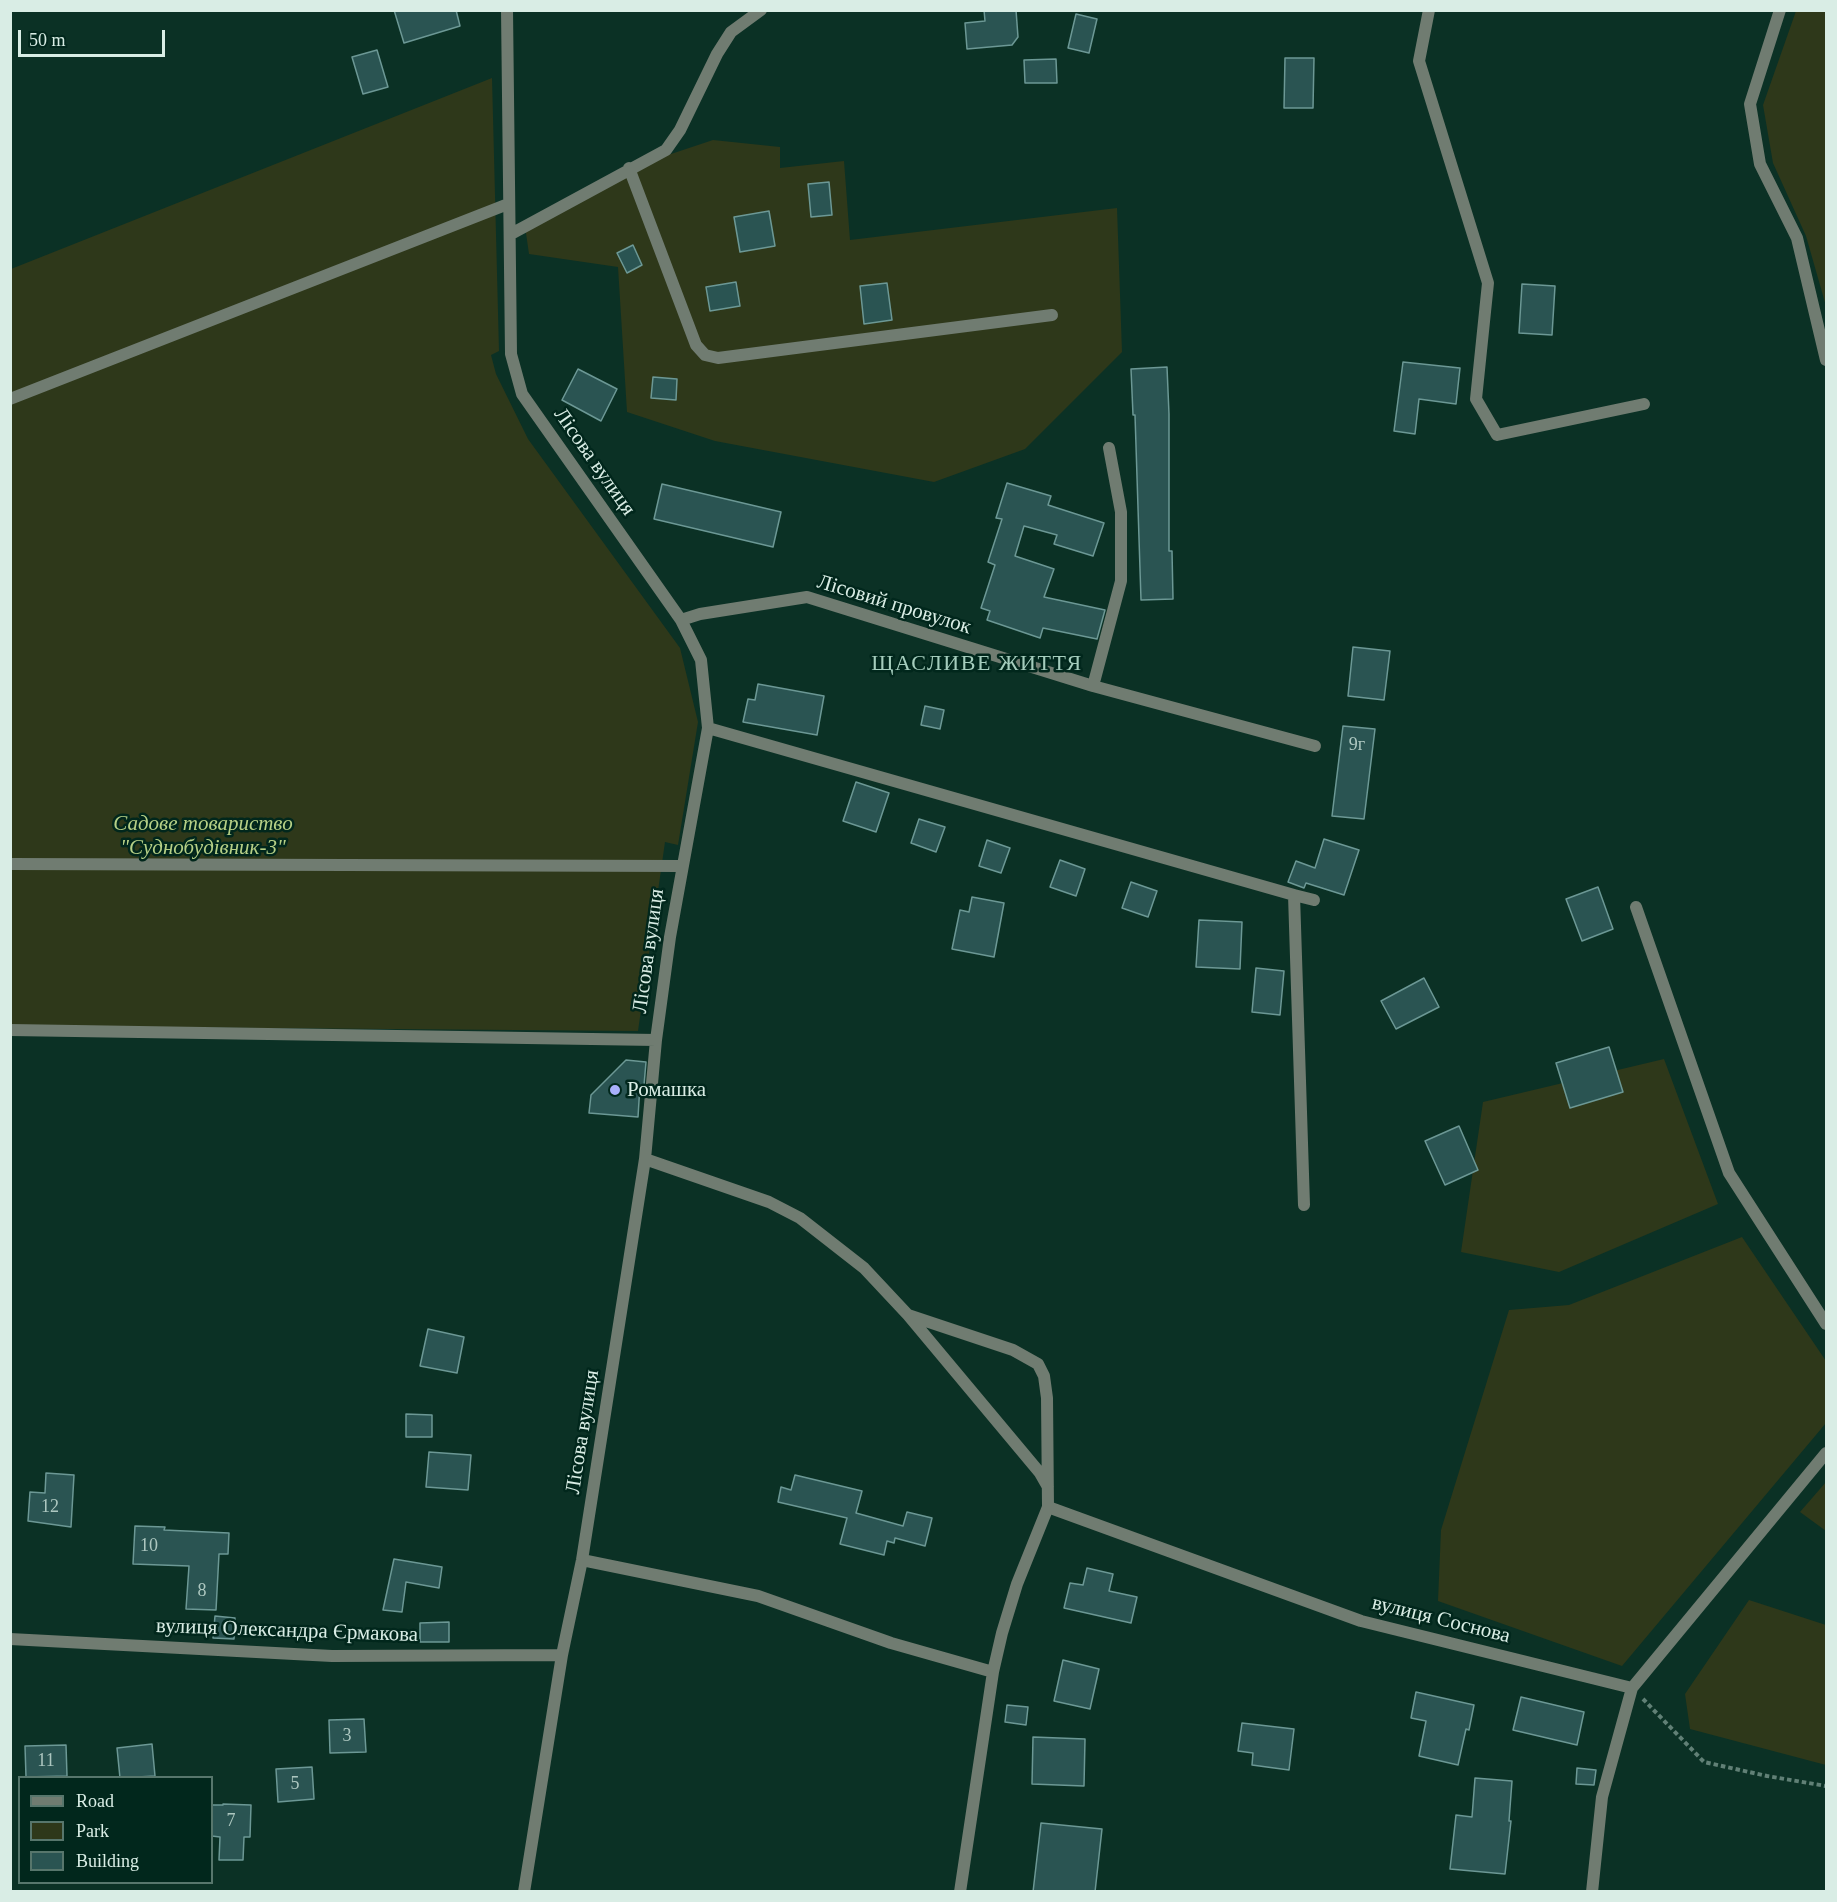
<!DOCTYPE html>
<meta charset="utf-8">
<style>
body{margin:0}
#map{position:relative;width:1837px;height:1902px;overflow:hidden;background:#0b3125;font-family:"Times New Roman",serif}
canvas{display:block}
.frame{position:absolute;inset:0;border:12px solid #d9ede5;pointer-events:none}
.legend{position:absolute;left:18px;top:1776px;width:195px;height:108px;box-sizing:border-box;background:#01271c;border:2px solid #57766c;margin:0;padding:8px 10px;list-style:none;font-size:18px;color:#d9ede5}
.legend li{display:flex;align-items:center;gap:12px;height:30px}
.legend b{width:30px;border:2px solid #57766c}
.scale{position:absolute;left:18px;top:30px;width:147px;height:27px;box-sizing:border-box;border:3px solid #d9ede5;border-top:0;padding-left:8px;font-size:18px;line-height:21px;white-space:nowrap;color:#d9ede5;-webkit-text-stroke:4px #01271c;paint-order:stroke}
</style>
<div id="map">
<canvas width="1837" height="1902"></canvas>
<div class="frame"></div>
<ul class="legend">
<li><b style="height:8px;background:#707c71"></b>Road</li>
<li><b style="height:16px;background:#2e381a"></b>Park</li>
<li><b style="height:16px;background:#2a5452"></b>Building</li>
</ul>
<div class="scale">50 m</div>
</div>
<script>
const ctx = document.querySelector('canvas').getContext('2d');
ctx.lineJoin = 'round';
function fillPath(path, color) { ctx.fillStyle = color; ctx.fill(path, 'evenodd'); }
function strokePath(path, color, width, dash) { ctx.strokeStyle = color; ctx.lineWidth = width; ctx.lineCap = dash ? 'butt' : 'round'; ctx.setLineDash(dash || []); ctx.stroke(path); }
function label(font, color, halo, rows, align = 'center') {
  ctx.font = font + ' "Times New Roman",serif'; ctx.lineWidth = 5; ctx.setLineDash([]); ctx.textBaseline = 'middle'; ctx.strokeStyle = halo; ctx.fillStyle = color; for (const [text, x, y, turn = 0] of rows) {
    ctx.save(); ctx.translate(x, y); ctx.rotate((+turn || 0) * Math.PI / 180); ctx.textAlign = isNaN(turn) ? turn : align; if (halo) ctx.strokeText(text, 0, 0); ctx.fillText(text, 0, 0); ctx.restore();
  }
}
const green = new Path2D(`
 M1796 11H1826V306L1806 236 1773 163 1763 105Z
 M492 78 499 351 491 355 496 374 528 439 680 648 698 722 678 845 665 842 638 1031 11 1026V269Z
 M713 140 780 147V168L844 161 850 240 1117 208 1122 352 1025 449 934 482 715 441 627 412 618 267 529 254 525 226 629 168Z
 M1664 1059 1718 1204 1559 1272 1461 1252 1483 1102Z
 M1742 1237 1826 1361V1423L1622 1666 1438 1601 1441 1530 1509 1310 1569 1305Z
 M1826 1482V1531L1800 1512Z
 M1749 1600 1826 1625V1765L1690 1729 1685 1694Z`);
const building = new Path2D(`
 M394 10H456L460 26 404 43Z
 M984 10H1016L1018 37 1012 45 967 49 965 23 985 21Z
 M1076 14 1097 19 1089 53 1068 48Z
 M377 50 388 87 363 94 352 57Z
 M1285 58H1314L1313 108H1284Z
 M1056 59 1057 83H1025L1024 60Z
 M829 182 832 215 811 217 808 184Z
 M769 211 775 246 740 252 734 217Z
 M633 245 642 265 627 273 617 253Z
 M736 282 740 306 710 311 706 287Z
 M887 283 892 320 864 324 860 286Z
 M1522 284 1555 286 1552 335 1519 333Z
 M1403 362 1460 368 1456 404 1419 399 1415 434 1394 431Z
 M1167 367 1169 414V551H1172L1173 599 1141 600 1135 415H1133L1131 369Z
 M578 369 617 389 601 421 562 400Z
 M653 377 677 379 676 400 651 398Z
 M1007 483 1051 496 1048 505 1104 523 1093 556 1054 544 1057 535 1024 526 1015 556 1054 569 1044 597 1105 610 1097 639 1043 628 1040 638 987 620 990 611 981 608 995 565 988 562 1002 519 996 518Z
 M662 484 781 512 773 547 654 519Z
 M1353 647 1390 651 1384 700 1348 696Z
 M758 684 824 696 817 735 743 722 748 699 755 700Z
 M925 706 944 710 940 729 921 725Z
 M1343 726 1375 729 1364 819 1332 816Z
 M856 782 889 793 876 832 843 821Z
 M919 819 945 827 936 852 911 843Z
 M1324 839 1359 850 1344 895 1306 883 1304 888 1288 882 1296 861 1315 868Z
 M987 840 1010 848 1001 873 979 866Z
 M1060 860 1085 869 1076 896 1050 887Z
 M1131 882 1157 891 1148 917 1122 908Z
 M1598 887 1613 929 1582 941 1566 899Z
 M972 897 1004 903 994 957 952 949 960 910 969 912Z
 M1199 920 1242 922 1240 969 1196 967Z
 M1256 968 1284 971 1280 1015 1252 1012Z
 M1424 978 1439 1007 1396 1029 1381 1001Z
 M1609 1047 1623 1092 1570 1108 1556 1063Z
 M626 1060 646 1062 644 1085H640L638 1117 589 1113 591 1095Z
 M1459 1126 1478 1170 1445 1185 1425 1141Z
 M428 1329 464 1337 457 1373 420 1366Z
 M406 1414 432 1415V1437H406Z
 M429 1452 471 1455 468 1490 426 1487Z
 M46 1473 74 1475 71 1527 28 1521 30 1492 45 1493Z
 M795 1475 862 1491 856 1513 903 1526 907 1512 932 1518 925 1546 895 1538 894 1543 887 1541 884 1555 840 1544 847 1518 778 1502 781 1487 791 1490Z
 M135 1526 165 1527 164 1530 229 1533 228 1554H219L216 1610 186 1609 189 1566 133 1564Z
 M394 1559 442 1567 439 1588 406 1582 402 1612 383 1610Z
 M1087 1568 1113 1574 1109 1591 1137 1597 1131 1623 1064 1608 1070 1583 1083 1585Z
 M215 1616 235 1618 234 1639 213 1638Z
 M449 1622V1642H420V1623Z
 M1063 1660 1099 1669 1090 1709 1054 1701Z
 M1416 1692 1474 1705 1469 1730 1466 1729 1458 1765 1419 1756 1426 1721 1411 1718Z
 M1521 1697 1584 1712 1577 1745 1513 1730Z
 M1007 1705 1028 1707 1026 1725 1005 1722Z
 M364 1719 366 1752 330 1753 329 1720Z
 M1242 1723 1294 1729 1289 1770 1252 1765 1253 1753 1238 1751Z
 M1033 1737 1085 1739 1084 1786 1032 1784Z
 M152 1744 155 1776 120 1778 117 1748Z
 M66 1745 67 1776 26 1777 25 1746Z
 M312 1767 314 1799 278 1802 276 1769Z
 M1577 1768 1596 1770 1594 1785 1576 1784Z
 M1475 1778 1512 1781 1509 1821H1511L1505 1874 1450 1869 1456 1815 1472 1817Z
 M223 1804 251 1805 250 1837H244L243 1860H219L220 1837 212 1836V1805H223Z
 M1041 1823 1102 1829 1095 1892H1033Z`);
const path = new Path2D(`
 M1643 1699 1704 1762 1767 1776 1826 1786`);
const street = new Path2D(`
 M507 10 511 354 522 394 681 620 701 660 708 728 670 937 656 1040 645 1159 582 1560 562 1655 524 1892
 M1429 10 1419 61 1488 283 1476 399 1497 435 1644 404
 M1780 10 1750 104 1760 164 1797 238 1826 360
 M629 168 696 345 705 355 718 358 1052 315
 M511 234 666 150 680 130 717 54 731 32 761 10
 M10 399 508 204
 M681 620 700 614 807 597 1093 686 1121 581V512L1109 448
 M1093 686 1315 746
 M708 728 1294 895 1304 1205
 M10 864 682 866
 M1294 895 1314 900
 M1636 907 1729 1173 1826 1324
 M10 1030 656 1040
 M645 1159 769 1202 800 1218 864 1268 908 1315 1040 1473 1048 1487
 M908 1315 1013 1350 1038 1364 1044 1376 1047 1398 1048 1507 1017 1584 1002 1633 993 1672 960 1892
 M1048 1507 1361 1621 1632 1688 1602 1797 1592 1892
 M582 1560 758 1596 891 1643 993 1672
 M10 1639 332 1656 562 1655
 M1632 1688 1826 1453`);
const markers = [
 [615,1090,6,"#a9b0fc"]
];
const numberNames = [
 ["9г",1357,745],
 ["12",50,1507],
 ["10",149,1546],
 ["8",202,1591],
 ["3",347,1736],
 ["11",46,1761],
 ["5",295,1784],
 ["7",231,1821]
];
const streetNames = [
 ["Лісова вулиця",594,462,55],
 ["Лісовий провулок",894,605,17],
 ["Лісова вулиця",649,951,-82],
 ["Лісова вулиця",583,1432,-81],
 ["вулиця Соснова",1441,1620,14],
 ["вулиця Олександра Єрмакова",287,1631,2]
];
const parkNames = [
 ["Садове товариство",203,824],
 ["\"Суднобудівник-3\"",203,848]
];
const poiNames = [
 ["Ромашка",627,1090]
];
const neighbourhoodNames = [
 ["ЩАСЛИВЕ ЖИТТЯ",977,664]
];
fillPath(green, '#2e381a');
fillPath(building, '#2a5452');
strokePath(building, '#6c9895', 1.5);
strokePath(path, '#618076', 4, [4.5, 3]);
strokePath(street, '#707c71', 12);
for (const [x, y, r, color] of markers) { const dot = new Path2D(); dot.arc(x, y, r, 0, 2 * Math.PI); ctx.fillStyle = color; ctx.fill(dot); strokePath(dot, '#01271c', 2); }
label('18px', '#adc7c0', null, numberNames);
label('21px', '#d9ede5', '#01271c', streetNames);
label('italic 21px', '#b6d086', '#01271c', parkNames);
label('21px', '#d9ede5', '#01271c', poiNames, 'left');
ctx.letterSpacing = '1.5px';
label('22px', '#a5cdbd', '#01271c', neighbourhoodNames);
ctx.letterSpacing = '0px';
</script>
